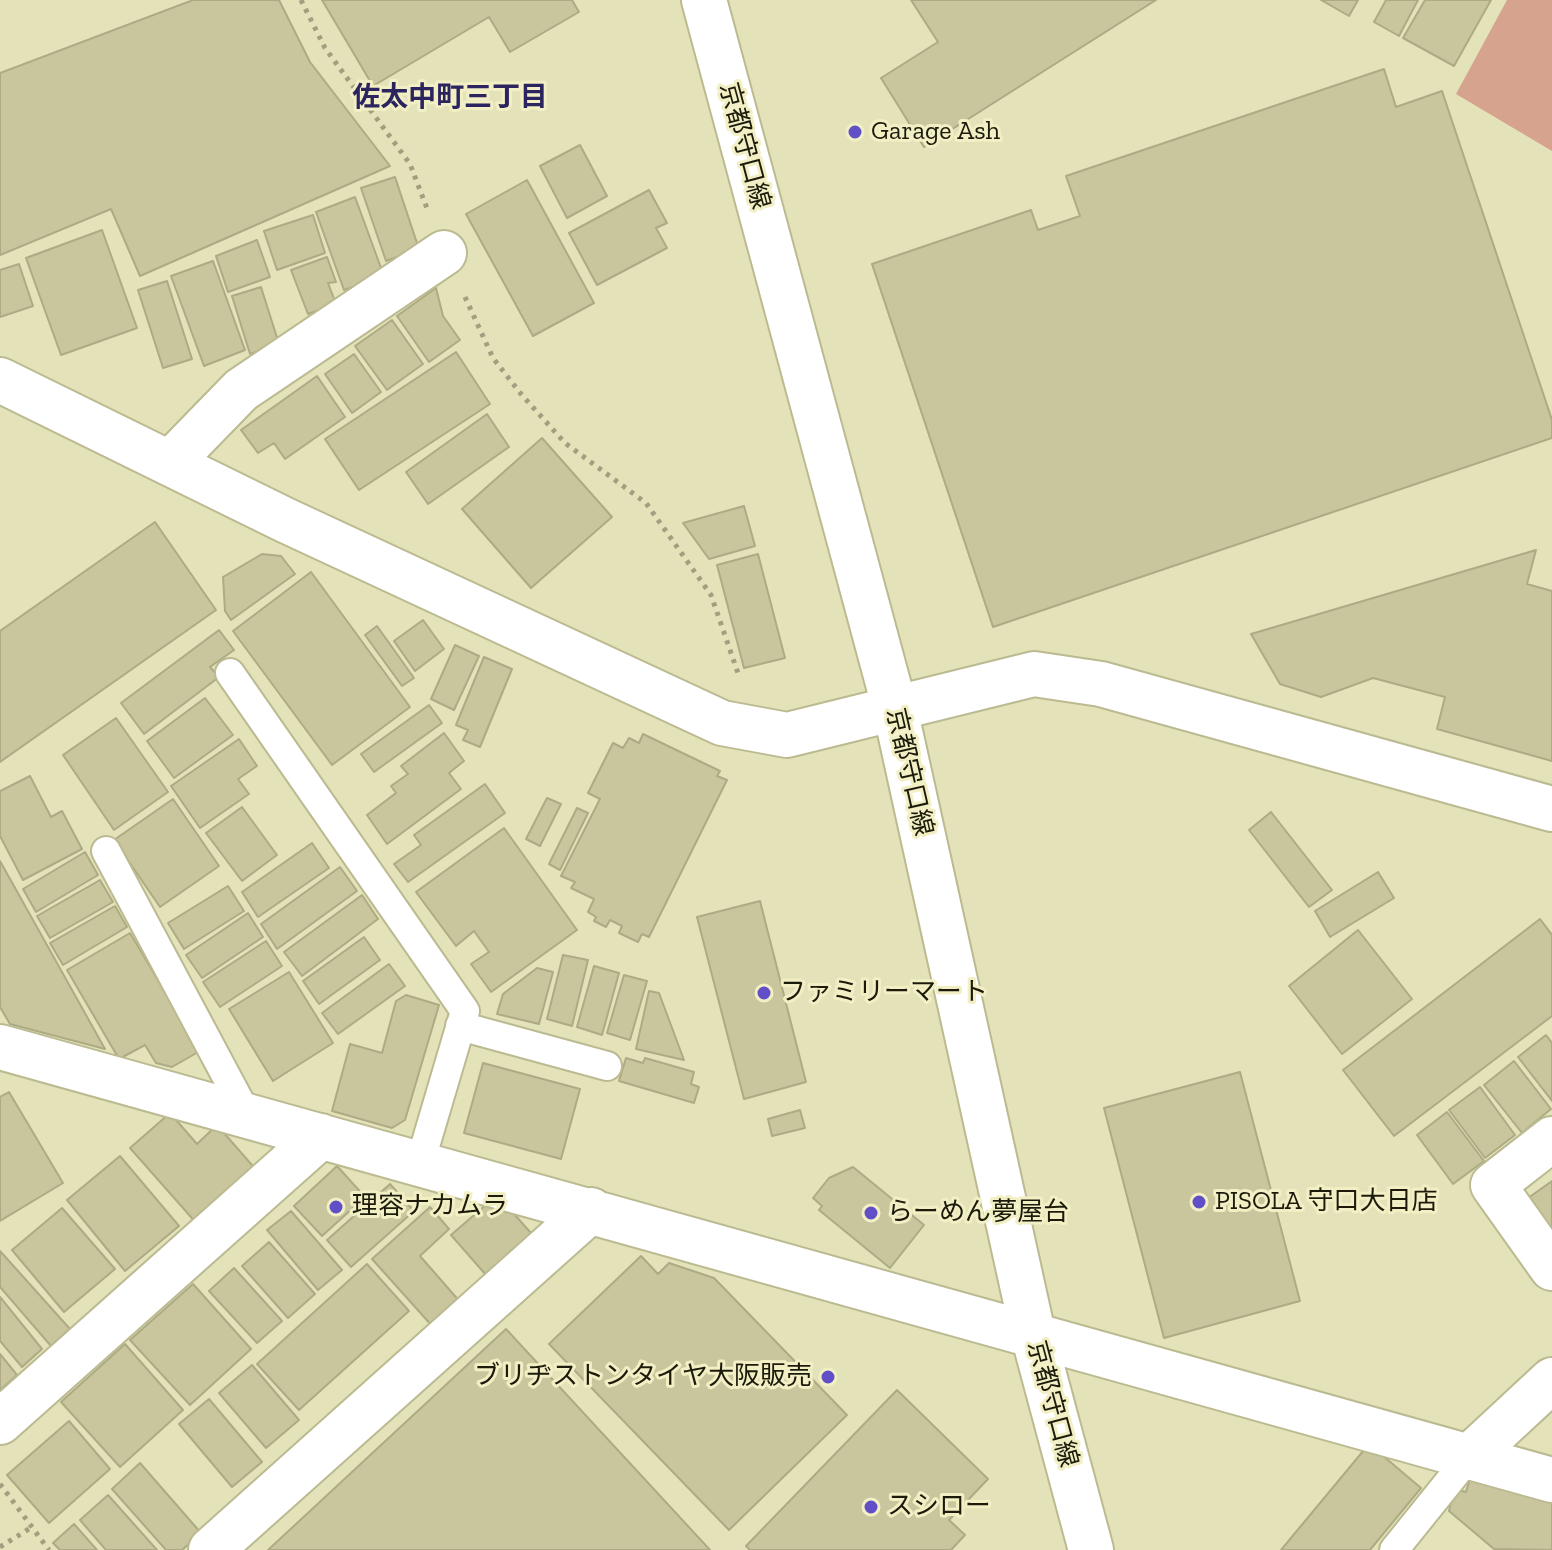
<!DOCTYPE html>
<meta charset="utf-8">
<style>
body{margin:0}
canvas{display:block;background:#e4e2b9}
</style>
<canvas width="1552" height="1550"></canvas>
<script>
const ctx = document.querySelector('canvas').getContext('2d');
ctx.lineJoin = 'round';
function fillPath(path, color) { ctx.fillStyle = color; ctx.fill(path, 'evenodd'); }
function strokePath(path, color, width, dash) { ctx.strokeStyle = color; ctx.lineWidth = width; ctx.lineCap = dash ? 'butt' : 'round'; ctx.setLineDash(dash || []); ctx.stroke(path); }
function label(font, color, halo, rows, align = 'center') {
  ctx.font = font + ' "Zilla Slab","Noto Sans JP",serif'; ctx.lineWidth = 6; ctx.setLineDash([]); ctx.textBaseline = 'middle'; ctx.strokeStyle = halo; ctx.fillStyle = color; for (const [text, x, y, turn = 0] of rows) {
    ctx.save(); ctx.translate(x, y); ctx.rotate((+turn || 0) * Math.PI / 180); ctx.textAlign = isNaN(turn) ? turn : align; if (halo) ctx.strokeText(text, 0, 0); ctx.fillText(text, 0, 0); ctx.restore();
  }
}
const green = new Path2D(`
 M1507 0H1552V151L1456 94Z`);
const building = new Path2D(`
 M193 0H279L310 62 390 166 140 276 111 209 0 255V73Z
 M322 0H572L579 12 510 52 489 17 373 86Z
 M911 0H1156L924 147 881 78 938 42Z
 M1321 0H1358L1349 16Z
 M1386 0H1418L1399 36 1374 22Z
 M1425 0H1491L1454 66 1403 38Z
 M1384 69 1396 107 1442 91 1552 420V438L993 627 872 264 1031 210 1038 230 1080 216 1066 176Z
 M580 145 607 196 567 218 540 166Z
 M395 177 419 249 386 261 361 188Z
 M527 180 594 303 533 336 466 214Z
 M649 190 667 223 656 228 667 248 597 285 569 233Z
 M355 197 384 276 344 290 316 212Z
 M313 215 325 253 277 270 264 231Z
 M102 230 137 328 61 355 26 258Z
 M257 240 270 277 228 292 216 256Z
 M327 257 336 282 328 283 336 304 308 314 291 270Z
 M213 261 245 350 204 366 171 276Z
 M19 264 33 306 0 317V270Z
 M167 281 192 359 163 368 138 290Z
 M261 287 279 344 250 354 232 296Z
 M436 288 443 316 460 340 429 362 397 316Z
 M392 320 423 364 387 390 355 346Z
 M456 352 490 404 359 490 325 439Z
 M354 354 381 392 352 413 325 374Z
 M317 376 345 417 285 459 274 443 258 453 241 430Z
 M487 414 509 447 428 504 406 472Z
 M542 438 612 517 531 588 462 509Z
 M744 506 755 546 709 559 683 523Z
 M155 522 216 610 0 762V631Z
 M1536 550 1527 584 1552 591V761L1437 729 1445 697 1373 678 1321 697 1280 684 1251 634Z
 M262 554 281 556 295 574 231 620 225 611 223 577Z
 M758 554 785 658 744 668 717 565Z
 M311 572 410 707 332 765 233 631Z
 M423 620 444 649 415 671 394 641Z
 M377 626 414 678 402 686 365 635Z
 M219 630 234 650 210 667 219 677 144 734 121 703Z
 M455 645 479 656 454 710 431 699Z
 M484 657 512 669 480 747 463 740 468 730 456 725Z
 M205 698 233 735 174 778 147 741Z
 M429 705 442 723 374 772 361 754Z
 M116 718 168 792 114 830 63 755Z
 M444 733 464 761 449 773 461 789 387 844 367 815 396 793 391 786 408 774 401 766Z
 M643 734 720 771 717 776 727 780 649 937 642 934 638 942 619 933 622 926 610 920 606 927 594 921 596 917 588 912 594 899 571 888 575 882 561 876 600 799 588 793 613 743 623 748 629 738 639 743Z
 M239 739 257 766 238 779 249 794 200 828 171 786Z
 M30 776 51 817 62 811 82 849 23 880 0 836V791Z
 M485 784 505 813 408 882 394 864 421 845 414 835Z
 M547 798 561 804 540 846 526 839Z
 M173 799 219 866 160 907 114 840Z
 M242 807 277 855 242 881 206 833Z
 M577 808 588 813 560 870 549 864Z
 M1271 812 1332 890 1309 907 1249 830Z
 M504 828 577 930 491 992 471 964 489 952 474 931 456 946 416 892Z
 M312 843 329 868 258 917 242 892Z
 M85 852 98 875 36 912 23 889Z
 M0 861 105 1049 10 1024 0 1007Z
 M340 867 357 891 277 949 261 924Z
 M1378 872 1394 898 1330 937 1315 911Z
 M100 880 113 902 50 938 37 916Z
 M228 886 244 911 184 949 168 923Z
 M362 895 378 919 302 976 284 952Z
 M760 901 806 1082 744 1099 697 917Z
 M115 906 127 927 63 965 50 943Z
 M248 913 263 937 202 978 186 955Z
 M1540 919 1552 935V1016L1394 1136 1343 1070Z
 M1358 930 1412 999 1342 1054 1289 986Z
 M130 933 200 1051 172 1067 156 1063 145 1045 119 1059 67 970Z
 M364 937 380 960 319 1004 303 981Z
 M266 941 282 966 220 1007 203 982Z
 M563 955 588 960 572 1026 547 1019Z
 M389 964 405 986 338 1034 322 1013Z
 M594 966 619 973 602 1035 577 1027Z
 M537 968 553 972 539 1024 497 1014 503 994Z
 M289 972 333 1043 273 1081 229 1009Z
 M624 975 647 981 630 1040 607 1033Z
 M649 991 659 993 684 1060 636 1049Z
 M406 995 439 1005 405 1120 392 1128 332 1111 350 1044 382 1053 396 1001Z
 M1546 1035 1552 1043V1101L1518 1057Z
 M626 1058 643 1063 645 1058 694 1072 691 1084 699 1087 694 1103 619 1081Z
 M1514 1061 1551 1109 1522 1133 1484 1085Z
 M483 1063 580 1089 561 1159 464 1133Z
 M1240 1072 1300 1301 1164 1338 1104 1108Z
 M1480 1087 1515 1135 1485 1158 1449 1110Z
 M9 1092 63 1183 0 1221V1097Z
 M800 1110 805 1128 772 1136 768 1119Z
 M1447 1112 1484 1161 1453 1184 1417 1135Z
 M170 1113 197 1144 217 1125 258 1172 198 1225 130 1148Z
 M120 1156 179 1226 125 1271 67 1200Z
 M337 1166 365 1197 322 1236 294 1206Z
 M853 1167 924 1225 890 1268 819 1210 822 1206 813 1198 829 1178Z
 M1552 1181V1239L1524 1201Z
 M390 1184 414 1211 351 1267 327 1240Z
 M488 1203 506 1205 539 1242 493 1283 451 1235Z
 M430 1207 449 1229 420 1256 461 1303 433 1327 372 1259Z
 M62 1208 115 1269 64 1312 12 1250Z
 M291 1211 342 1270 318 1290 267 1230Z
 M269 1242 315 1294 288 1318 242 1266Z
 M0 1251 70 1329 51 1346 0 1287Z
 M641 1256 658 1274 669 1263 714 1278 847 1415 729 1530 549 1344Z
 M367 1264 409 1311 299 1410 257 1364Z
 M234 1268 282 1321 257 1343 209 1291Z
 M193 1284 251 1349 190 1405 130 1340Z
 M0 1297 42 1349 22 1367 0 1341Z
 M506 1329 710 1550H268Z
 M125 1344 183 1410 120 1467 61 1402Z
 M0 1354 17 1375 0 1390Z
 M252 1365 299 1420 266 1448 219 1393Z
 M897 1390 988 1479 949 1520 965 1535 951 1550H750L746 1546Z
 M209 1399 262 1462 232 1487 179 1424Z
 M69 1421 110 1469 49 1523 7 1475Z
 M1369 1444 1421 1488 1370 1550H1281Z
 M140 1463 201 1533 182 1550H166L112 1489Z
 M1473 1468 1552 1488V1550L1494 1549 1449 1511 1454 1489 1466 1492Z
 M108 1495 157 1550H106L80 1520Z
 M74 1524 97 1550H60L53 1543Z`);
const path = new Path2D(`
 M301 0 325 48 410 164 428 211
 M465 297 493 358 521 394 565 443 646 503 711 595 739 676
 M0 1484 49 1550
 M0 1547 32 1527`);
const lane = new Path2D(`
 M230 673 465 1011 420 1163
 M106 851 247 1115
 M460 1026 607 1066
 M1394 1550 1468 1458`);
const street = new Path2D(`
 M170 463 241 390 444 253
 M0 1047 1552 1480
 M1552 1139 1493 1185 1552 1268
 M0 1422 321 1136
 M1468 1458 1552 1380
 M211 1550 591 1210`);
const secondary = new Path2D(`
 M0 380 285 520 722 723 787 735 1034 674 1101 684 1552 809`);
const primary = new Path2D(`
 M704 0 895 709 1033 1334 1091 1550`);
const markers = [
 [855,132,8,"#614fc8"],
 [764,993,8,"#614fc8"],
 [1199,1202,8,"#614fc8"],
 [336,1207,8,"#614fc8"],
 [871,1213,8,"#614fc8"],
 [828,1377,8,"#614fc8"],
 [871,1507,8,"#614fc8"]
];
const poiNames = [
 ["Garage Ash",871,132],
 ["ファミリーマート",780,993],
 ["PISOLA 守口大日店",1215,1202],
 ["理容ナカムラ",352,1207],
 ["らーめん夢屋台",887,1213],
 ["ブリヂストンタイヤ大阪販売",812,1377,"right"],
 ["スシロー",887,1507]
];
const streetNames = [
 ["京都守口線",744,146,75],
 ["京都守口線",909,772,77],
 ["京都守口線",1052,1404,75]
];
const neighbourhoodNames = [
 ["佐太中町三丁目",450,98]
];
fillPath(green, '#d5a38e');
fillPath(building, '#c9c69e');
strokePath(building, '#adab83', 2);
strokePath(lane, '#bcba91', 32);
strokePath(street, '#bcba91', 48);
strokePath(secondary, '#bcba91', 48);
strokePath(primary, '#bcba91', 48);
strokePath(path, '#a19f7f', 5, [4, 6]);
strokePath(lane, '#fff', 28);
strokePath(street, '#fff', 44);
strokePath(secondary, '#fff', 44);
strokePath(primary, '#fff', 44);
for (const [x, y, r, color] of markers) { const dot = new Path2D(); dot.arc(x, y, r, 0, 2 * Math.PI); ctx.fillStyle = color; ctx.fill(dot); strokePath(dot, '#f2efc5', 3); }
label('26px', '#1b1a0b', '#f2efc5', poiNames, 'left');
label('26px', '#1b1a0b', '#f2efc5', streetNames);
label('bold 28px', '#2b245e', '#f2efc5', neighbourhoodNames);
</script>
